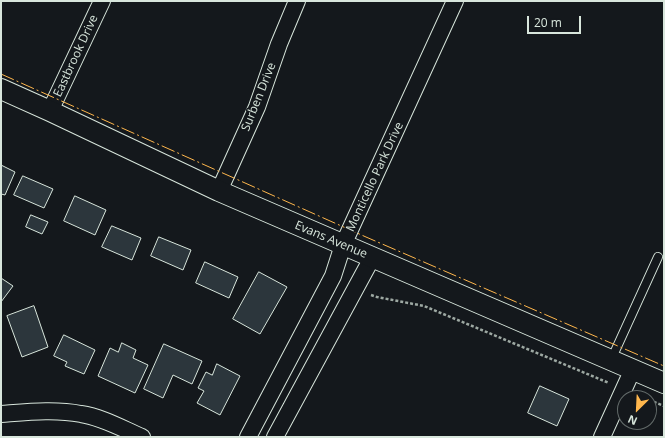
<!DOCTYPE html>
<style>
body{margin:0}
#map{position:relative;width:665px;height:438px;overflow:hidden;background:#14181c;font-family:"Open Sans",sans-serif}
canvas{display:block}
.frame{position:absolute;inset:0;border:2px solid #d8e6dc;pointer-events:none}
.north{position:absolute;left:617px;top:390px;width:40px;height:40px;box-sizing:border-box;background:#14181c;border:1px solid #626a69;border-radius:50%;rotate:204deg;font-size:11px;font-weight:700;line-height:16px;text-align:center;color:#d8e6dc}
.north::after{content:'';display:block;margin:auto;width:14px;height:18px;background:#ffb74d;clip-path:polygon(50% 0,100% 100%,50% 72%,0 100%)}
.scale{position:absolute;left:527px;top:16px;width:54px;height:18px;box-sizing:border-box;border:2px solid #d8e6dc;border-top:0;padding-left:5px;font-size:12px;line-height:14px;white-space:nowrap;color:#d8e6dc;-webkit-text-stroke:3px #14181c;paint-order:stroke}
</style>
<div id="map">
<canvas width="665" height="438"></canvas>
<div class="frame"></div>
<div class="north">N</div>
<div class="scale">20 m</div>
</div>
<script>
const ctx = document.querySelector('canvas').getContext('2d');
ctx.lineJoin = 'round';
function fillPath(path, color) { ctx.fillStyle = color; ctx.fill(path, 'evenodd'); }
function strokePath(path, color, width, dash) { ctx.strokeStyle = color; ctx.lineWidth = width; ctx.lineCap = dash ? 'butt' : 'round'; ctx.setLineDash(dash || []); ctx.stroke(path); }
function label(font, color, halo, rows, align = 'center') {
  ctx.font = font + ' "Open Sans",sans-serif'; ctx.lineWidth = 3; ctx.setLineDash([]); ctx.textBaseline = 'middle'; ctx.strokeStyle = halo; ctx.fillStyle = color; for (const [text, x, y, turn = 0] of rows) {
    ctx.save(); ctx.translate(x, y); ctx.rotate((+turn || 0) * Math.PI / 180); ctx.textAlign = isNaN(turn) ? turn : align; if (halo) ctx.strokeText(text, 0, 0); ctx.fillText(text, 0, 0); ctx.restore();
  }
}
const building = new Path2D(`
 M1 165 15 172 5 195 1 194Z
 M23 176 53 189 44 208 14 195Z
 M75 196 106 210 95 235 64 221Z
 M31 215 48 222 42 234 26 227Z
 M112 226 141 238 132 260 102 247Z
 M159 237 191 250 183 270 151 256Z
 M205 262 238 277 229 298 196 283Z
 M259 272 287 287 260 334 233 319Z
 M1 278 13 286 1 302Z
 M34 306 48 347 22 357 7 316Z
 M64 335 95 350 84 374 65 366 67 362 54 356Z
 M122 343 136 350 133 358 148 365 135 393 98 376 110 348 118 352Z
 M164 344 202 361 192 384 173 375 163 398 144 389Z
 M217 364 240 376 220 415 197 403 204 391 198 388 206 372 212 375Z
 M540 386 569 399 557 426 528 413Z`);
const path = new Path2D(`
 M371 295 377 297 424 306 609 383
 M649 400 664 406`);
const service = new Path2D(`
 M611 360 658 257`);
const minor = new Path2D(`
 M50 111 102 1
 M219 191 257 107 279 44 297 1
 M1 414C28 412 55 409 81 414 102 417 123 429 142 437
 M248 437 333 276 343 245 455 1
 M275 437 372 258
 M602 437 633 369`);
const tertiary = new Path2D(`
 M1 89 50 111 219 191 664 383`);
const power = new Path2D(`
 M1 74 366 237 664 366`);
const streetNames = [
 ["Eastbrook Drive",76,56,-65],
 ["Surben Drive",259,97,-68],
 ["Monticello Park Drive",375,177,-65],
 ["Evans Avenue",331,240,23]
];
fillPath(building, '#2c363c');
strokePath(building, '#d8e6dc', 1);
strokePath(service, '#d8e6dc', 10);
strokePath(minor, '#d8e6dc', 18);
strokePath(tertiary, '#d8e6dc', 22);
strokePath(path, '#9da8a2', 2.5, [3, 2]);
strokePath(service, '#14181c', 8);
strokePath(minor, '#14181c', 16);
strokePath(tertiary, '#14181c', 20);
strokePath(power, '#ffb74d', 1, [14, 3, 2, 3]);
label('12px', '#d8e6dc', '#14181c', streetNames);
</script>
